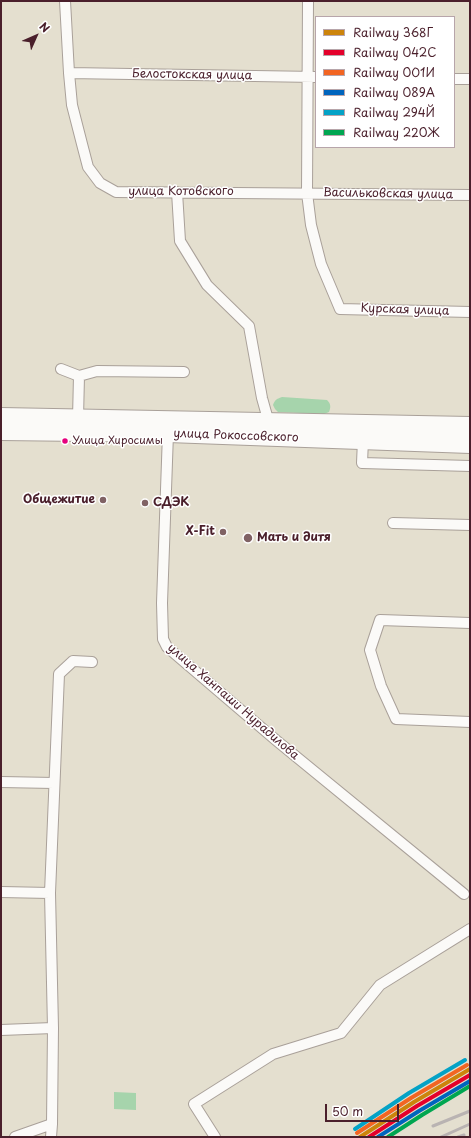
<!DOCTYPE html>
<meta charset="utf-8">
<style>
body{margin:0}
#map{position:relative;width:471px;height:1138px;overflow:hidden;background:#e4dfcf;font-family:"Playpen Sans",sans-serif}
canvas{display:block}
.frame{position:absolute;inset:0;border:2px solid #4a1f2b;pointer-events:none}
.legend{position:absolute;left:315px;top:16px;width:140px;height:132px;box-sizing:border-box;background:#fff;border:1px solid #b7a5aa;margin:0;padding:5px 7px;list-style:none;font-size:12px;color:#4a1f2b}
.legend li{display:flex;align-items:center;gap:8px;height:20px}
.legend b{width:20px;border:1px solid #b7a5aa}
.north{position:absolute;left:16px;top:16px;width:40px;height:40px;-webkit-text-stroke:3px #fff;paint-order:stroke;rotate:45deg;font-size:11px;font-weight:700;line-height:16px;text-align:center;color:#4a1f2b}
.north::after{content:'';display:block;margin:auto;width:14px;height:18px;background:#4a1f2b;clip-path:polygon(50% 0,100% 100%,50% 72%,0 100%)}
.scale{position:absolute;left:325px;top:1104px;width:74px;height:18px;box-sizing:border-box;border:2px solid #4a1f2b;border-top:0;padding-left:5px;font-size:12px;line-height:14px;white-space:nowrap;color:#4a1f2b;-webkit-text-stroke:3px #fff;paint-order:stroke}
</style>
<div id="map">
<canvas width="471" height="1138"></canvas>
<div class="frame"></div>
<ul class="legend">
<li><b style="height:5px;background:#cc840b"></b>Railway 368Г</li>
<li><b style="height:5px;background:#e4002b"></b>Railway 042С</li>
<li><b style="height:5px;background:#f26522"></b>Railway 001И</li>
<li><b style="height:5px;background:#0065bd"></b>Railway 089А</li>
<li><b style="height:5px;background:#04a2c6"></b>Railway 294Й</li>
<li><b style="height:5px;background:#00a651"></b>Railway 220Ж</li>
</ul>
<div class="north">N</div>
<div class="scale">50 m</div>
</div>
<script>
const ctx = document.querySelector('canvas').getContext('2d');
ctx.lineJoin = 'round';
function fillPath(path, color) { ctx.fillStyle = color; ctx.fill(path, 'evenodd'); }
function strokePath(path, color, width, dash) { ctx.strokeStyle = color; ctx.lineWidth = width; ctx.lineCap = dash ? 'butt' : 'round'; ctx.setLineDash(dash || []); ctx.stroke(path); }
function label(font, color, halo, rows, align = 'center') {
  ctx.font = font + ' "Playpen Sans",sans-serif'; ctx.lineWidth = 3; ctx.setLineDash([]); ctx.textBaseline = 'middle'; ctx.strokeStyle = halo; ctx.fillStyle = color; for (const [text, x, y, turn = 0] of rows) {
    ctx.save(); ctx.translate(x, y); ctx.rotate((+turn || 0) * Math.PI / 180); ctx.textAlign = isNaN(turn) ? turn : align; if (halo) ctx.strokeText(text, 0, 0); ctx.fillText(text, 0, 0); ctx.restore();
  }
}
const green = new Path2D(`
 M282 397 327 400C331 404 331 407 329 412L324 414 278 412 275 409 273 405C275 400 276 399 282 397Z
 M114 1092 136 1093V1110L114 1109Z`);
const street = new Path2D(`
 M65 1 69 73 72 105 82 144 88 167 100 183 116 192 470 195
 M308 1 307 193 311 225 321 264 340 309 470 312
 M69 73 316 77
 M454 79H470
 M177 192 180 241 207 285 249 326 262 398 269 423
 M61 369 79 376 78 418
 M79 376 97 371 184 372
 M168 433 162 603 163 639 167 647 277 741 464 894
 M363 440 362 463 470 466
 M393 523 470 525
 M470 623 380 620 370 650 381 686 396 719 470 722
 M1 782 54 783
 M1 892 50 893
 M1 1030 53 1028
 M15 1137 52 1124
 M51 1137 52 1124 53 1028 50 893 59 674 73 661 92 662
 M215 1137 194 1104 273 1054 341 1033 380 985 470 929`);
const highway = new Path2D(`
 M1 417 470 426
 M1 431 168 433 470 444`);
const rail = new Path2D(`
 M433 1126 470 1111
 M441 1137 470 1124
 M458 1137 464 1135`);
const rail1 = new Path2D(`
 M360 1137 414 1102 470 1069`);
const rail2 = new Path2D(`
 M369 1137 417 1106 470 1075`);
const rail3 = new Path2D(`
 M357 1133 411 1098 467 1065`);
const rail4 = new Path2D(`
 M378 1137 419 1111 470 1081`);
const rail5 = new Path2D(`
 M355 1129 409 1093 465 1060`);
const rail6 = new Path2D(`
 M388 1137 422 1115 470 1086`);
const markers = [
 [65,441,3.5,"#e5007d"],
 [103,500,4,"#806264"],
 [145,503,4,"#806264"],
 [223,532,4,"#806264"],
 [248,538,5,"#806264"]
];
const busNames = [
 ["Улица Хиросимы",72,441]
];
const streetNames = [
 ["Белостокская улица",192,75,1],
 ["улица Котовского",181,192],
 ["Васильковская улица",388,194,1],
 ["Курская улица",405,310,2],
 ["улица Рокоссовского",236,436,2],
 ["улица Ханпаши Нурадилова",233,702,41]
];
const poiNames = [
 ["Общежитие",95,500],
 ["СДЭК",153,503,"left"],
 ["X-Fit",215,532],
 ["Мать и дитя",257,538,"left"]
];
fillPath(green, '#a6d4ac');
strokePath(street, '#a9a099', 12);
strokePath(highway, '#a9a099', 20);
strokePath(street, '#fbfaf8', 10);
strokePath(highway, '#fbfaf8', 18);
strokePath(rail, '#b9b3b2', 3);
strokePath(rail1, '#cc840b', 4);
strokePath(rail2, '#e4002b', 4);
strokePath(rail3, '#f26522', 4);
strokePath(rail4, '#0065bd', 4);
strokePath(rail5, '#04a2c6', 4);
strokePath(rail6, '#00a651', 4);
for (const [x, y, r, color] of markers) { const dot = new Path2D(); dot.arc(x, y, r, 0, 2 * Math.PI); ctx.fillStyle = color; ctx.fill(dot); strokePath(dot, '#fff', 1.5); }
label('11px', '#4a1f2b', '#fff', busNames, 'left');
label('12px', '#4a1f2b', '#fff', streetNames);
label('bold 12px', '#4a1f2b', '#fff', poiNames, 'right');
</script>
